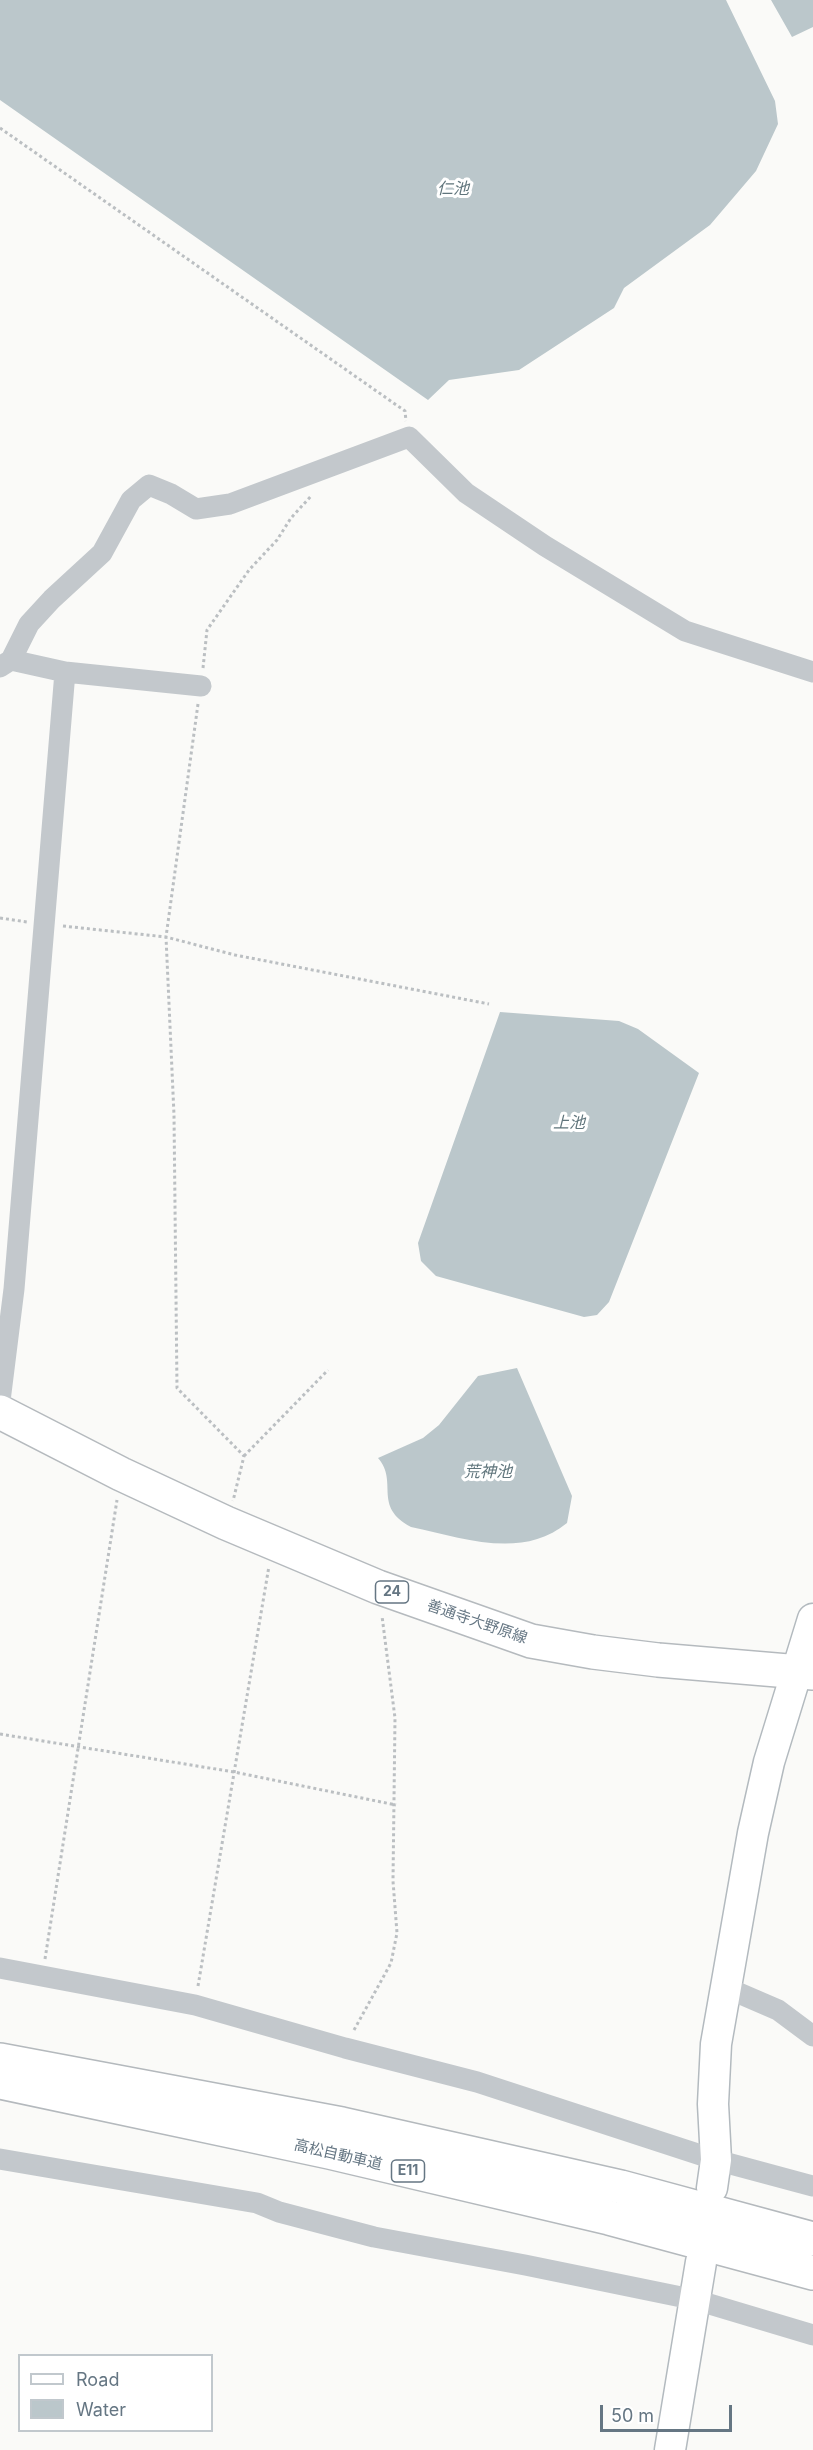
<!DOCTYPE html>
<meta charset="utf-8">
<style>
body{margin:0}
#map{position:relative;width:813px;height:2450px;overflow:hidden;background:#fafaf8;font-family:Inter,sans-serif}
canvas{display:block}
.legend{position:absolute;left:18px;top:2354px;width:195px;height:78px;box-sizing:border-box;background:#fff;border:2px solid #c1c8cd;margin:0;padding:8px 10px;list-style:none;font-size:18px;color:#657683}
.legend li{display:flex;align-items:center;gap:12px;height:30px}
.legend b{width:30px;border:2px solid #c1c8cd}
.scale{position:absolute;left:600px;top:2405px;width:132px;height:27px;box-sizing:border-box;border:3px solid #657683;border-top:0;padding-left:8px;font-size:18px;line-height:21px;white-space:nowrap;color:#657683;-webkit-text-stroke:4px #fff;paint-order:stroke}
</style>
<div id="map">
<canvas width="813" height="2450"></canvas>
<ul class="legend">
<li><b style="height:8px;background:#fff"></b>Road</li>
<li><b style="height:16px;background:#bbc7cb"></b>Water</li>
</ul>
<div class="scale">50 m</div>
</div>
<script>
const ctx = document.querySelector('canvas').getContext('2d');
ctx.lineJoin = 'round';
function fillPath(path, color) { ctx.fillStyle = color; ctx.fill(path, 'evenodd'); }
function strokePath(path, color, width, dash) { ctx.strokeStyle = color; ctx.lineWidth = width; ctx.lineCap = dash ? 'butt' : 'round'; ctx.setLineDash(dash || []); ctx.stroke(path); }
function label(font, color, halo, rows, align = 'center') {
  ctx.font = font + ' Inter,"Noto Sans JP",sans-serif'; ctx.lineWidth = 6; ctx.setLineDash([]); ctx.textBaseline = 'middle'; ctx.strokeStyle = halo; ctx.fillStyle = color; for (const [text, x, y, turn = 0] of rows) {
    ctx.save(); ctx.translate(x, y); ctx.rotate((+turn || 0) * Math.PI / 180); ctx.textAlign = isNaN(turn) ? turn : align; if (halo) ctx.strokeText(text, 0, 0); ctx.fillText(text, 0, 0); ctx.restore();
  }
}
const water = new Path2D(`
 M0 0H726L775 101 778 124 756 171 710 225 624 288 614 308 519 370 449 380 428 400 0 100Z
 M771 0H813V27L792 37Z
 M500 1012 619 1021 638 1029 699 1073 609 1302 597 1315 584 1317 436 1276 421 1261 418 1243Z
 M517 1368 572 1496 567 1523C522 1560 463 1538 411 1527 372 1506 399 1482 378 1458L423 1438 439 1425 478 1376Z`);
const path = new Path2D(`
 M0 128 405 411 406 421
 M203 668 207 630 249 570 277 540 291 518 312 495
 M198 704 166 937 174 1115 177 1388 244 1456 233 1501
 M0 918 27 922
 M63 926 166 937 235 955 489 1004
 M244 1456 328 1370
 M0 1734 234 1772 396 1805
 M45 1959 117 1500
 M198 1986 269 1566
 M354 2030 391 1963 397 1933 393 1881 395 1718 382 1616`);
const street = new Path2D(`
 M11 660 65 672 201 686
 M0 667 11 660 29 624 52 599 102 553 131 500 149 485 171 494 196 509 230 504 409 437 466 493 545 546 685 631 813 672
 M0 1401 14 1289 65 672
 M0 1968 195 2005 345 2048 477 2082 716 2160 813 2186
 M727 1988 778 2010 813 2036
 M0 2159 257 2203 279 2212 374 2237 525 2265 696 2300 813 2335`);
const secondary = new Path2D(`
 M712 2188 716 2160 713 2104 716 2044 753 1833 769 1762 813 1619
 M670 2450 701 2262`);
const primary = new Path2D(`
 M0 1412 121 1474 226 1523 378 1587 531 1641 593 1652 658 1660 813 1673`);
const highway = new Path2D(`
 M0 2060 342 2124 621 2187 813 2239
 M0 2082 329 2152 609 2218 813 2273`);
const shields = [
 [392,1592,33],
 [408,2171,33]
];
const shieldNames = [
 ["24",392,1592],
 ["E11",408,2171]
];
const streetNames = [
 ["善通寺大野原線",477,1622,19],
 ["高松自動車道",338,2155,13]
];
const waterNames = [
 ["仁池",453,189],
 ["上池",569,1123],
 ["荒神池",488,1472]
];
fillPath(water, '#bbc7cb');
strokePath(secondary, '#b3babf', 33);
strokePath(primary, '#b5babe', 36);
strokePath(highway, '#b4b9bd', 36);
strokePath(path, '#bbbfc2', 3, [3, 3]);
strokePath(street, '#c3c8cc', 21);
strokePath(secondary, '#fff', 30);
strokePath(primary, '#fff', 33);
strokePath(highway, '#fff', 33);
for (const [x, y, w] of shields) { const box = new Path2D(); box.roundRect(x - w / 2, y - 11, w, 22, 4.5); ctx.fillStyle = '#fff'; ctx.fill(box); strokePath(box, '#657683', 1.5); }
label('bold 14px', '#657683', null, shieldNames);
label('15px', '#657683', '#fff', streetNames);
label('italic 16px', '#60757c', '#fff', waterNames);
</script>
